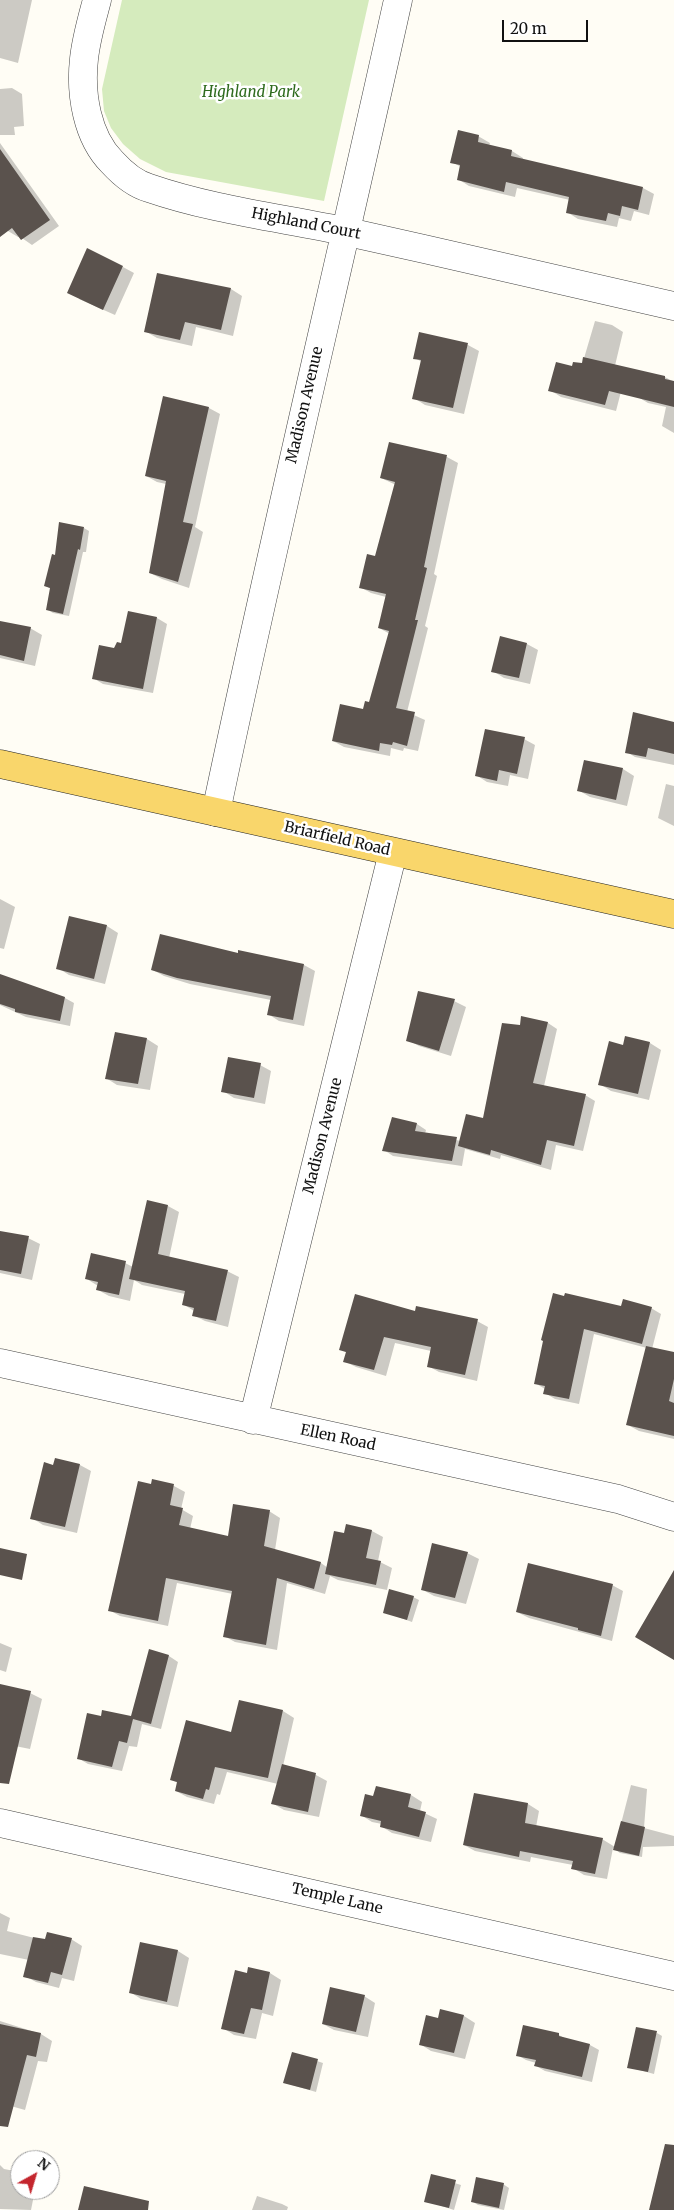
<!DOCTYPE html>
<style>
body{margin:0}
#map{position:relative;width:674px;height:2210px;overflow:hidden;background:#fffdf5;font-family:Merriweather,serif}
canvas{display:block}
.north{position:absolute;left:10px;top:2150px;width:50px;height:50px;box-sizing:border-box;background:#fff;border:1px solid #a0a0a0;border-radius:50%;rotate:39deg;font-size:14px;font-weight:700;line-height:20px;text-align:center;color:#111}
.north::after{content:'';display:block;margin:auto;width:18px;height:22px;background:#c4262e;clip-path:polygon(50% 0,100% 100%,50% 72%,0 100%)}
.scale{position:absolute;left:502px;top:20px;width:86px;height:22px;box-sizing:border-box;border:2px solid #111;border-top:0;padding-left:6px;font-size:15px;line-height:18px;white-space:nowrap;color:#111;-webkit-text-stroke:4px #fff;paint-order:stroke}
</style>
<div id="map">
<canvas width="674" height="2210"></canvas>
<div class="north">N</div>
<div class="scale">20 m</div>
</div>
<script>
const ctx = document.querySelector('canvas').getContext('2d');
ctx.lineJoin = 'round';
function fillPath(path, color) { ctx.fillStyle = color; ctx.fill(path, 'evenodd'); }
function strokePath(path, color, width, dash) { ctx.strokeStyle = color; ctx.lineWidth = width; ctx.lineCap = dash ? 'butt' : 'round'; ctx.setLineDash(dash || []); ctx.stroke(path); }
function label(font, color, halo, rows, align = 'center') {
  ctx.font = font + ' Merriweather,serif'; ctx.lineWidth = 5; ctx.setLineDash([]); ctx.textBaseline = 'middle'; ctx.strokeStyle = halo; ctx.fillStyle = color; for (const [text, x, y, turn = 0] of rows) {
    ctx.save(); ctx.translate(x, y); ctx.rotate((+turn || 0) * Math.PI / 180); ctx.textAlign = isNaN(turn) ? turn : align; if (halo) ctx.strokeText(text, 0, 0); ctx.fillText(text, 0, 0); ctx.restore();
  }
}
const green = new Path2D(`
 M122 0H369L324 201 166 172 140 159 123 144 111 128 104 111 102 89Z`);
const shadow = new Path2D(`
 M0 0H32L18 63 0 58Z
 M12 88 22 94 24 126 14 127 15 135H0V89Z
 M478 136 490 143 489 146 512 151 523 158V160L643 188 654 194 649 215 634 211 631 221 619 218 617 227 578 219 567 212 570 200 517 188 515 197 469 186 458 179 461 167 452 162Z
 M0 143 59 226 32 245 19 236 18 237 8 231 0 221Z
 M123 267 134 273 115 315 79 299Z
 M231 289 242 296 233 336 196 327 192 346 157 338 145 331Z
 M595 321 612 325 623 332 613 374 624 380 616 411 561 397 550 390 573 367 582 365Z
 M420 334 468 345 479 351 464 414 425 405 414 398 422 362 415 358Z
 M665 377 674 382V433L662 426 666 407 648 403 638 397Z
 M164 398 209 408 220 414 195 527 203 532 189 588 162 579 150 573 166 484 157 482 146 476Z
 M390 443 447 457 458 463 434 574 437 576 425 626 428 628 407 712 425 720 418 751 404 748 403 751 391 748 390 756 344 747 333 741 370 704 390 634 379 628 386 597 371 593 360 587 376 557 396 485 381 478Z
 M84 528 89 531 86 552H83L69 616 53 613 48 610 51 589 46 586 56 556Z
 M129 612 157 618 167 624 153 693 103 684 93 678 115 650 122 644Z
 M0 622 30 628 42 635 35 666 0 658Z
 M501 638 527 644 538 650 530 684 504 678 493 671Z
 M674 724V765L635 757 627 752Z
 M524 739 535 745 528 779 510 775 508 786 487 782 476 775Z
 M623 769 634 776 627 806 590 797 578 790Z
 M666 784 674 786V826L658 818Z
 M0 899 15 907 4 949 0 948Z
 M70 917 107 926 118 933 105 984 69 975 58 968Z
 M239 952 304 965 315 971 304 1026 279 1021 268 1014 271 1000 190 984 164 976 153 970 239 954Z
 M0 975 65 998 74 1003 70 1026 26 1017 0 1005Z
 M454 1001 466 1007 451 1056 419 1046 408 1040Z
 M548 1023 557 1029 544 1086 585 1095 595 1101 583 1151 556 1145 551 1170 501 1155 500 1159 465 1149 462 1166 393 1156 384 1150 393 1118 417 1124 426 1130 425 1134 461 1141 483 1120 521 1027Z
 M116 1034 147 1039 158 1046 150 1090 117 1085 106 1078Z
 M626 1038 650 1043 661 1050 649 1100 611 1091 600 1084 624 1046Z
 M260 1065 271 1071 265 1104 234 1098 223 1091Z
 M148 1201 168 1206 179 1212 169 1258 227 1271 239 1277 228 1327 205 1321 193 1315 194 1311 183 1304 185 1294 142 1285 134 1280 130 1301 109 1296 98 1290V1286L87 1279 125 1263 133 1267Z
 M0 1232 28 1238 40 1244 32 1280 0 1273Z
 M622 1308H651L661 1314 652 1349 674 1353V1439L639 1431 628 1425 647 1348 594 1334 579 1404 555 1399 545 1393V1389L535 1383 544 1341Z
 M416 1312 477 1321 488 1327 477 1381 439 1372 428 1366 431 1351 395 1343 386 1376 356 1367 344 1361 347 1353 341 1349Z
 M56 1459 80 1465 91 1471 77 1533 43 1525 32 1518Z
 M153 1481 174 1486 185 1492 181 1509 193 1516 190 1529 229 1538 269 1511 280 1518 275 1550 321 1563 328 1568 345 1535 347 1526 372 1531 383 1537 378 1561 392 1568 387 1590 338 1580 330 1576 325 1594 287 1583 277 1650 235 1642 224 1636 233 1594 177 1583 168 1626 120 1616 109 1610Z
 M467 1553 479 1559 466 1604 434 1596 423 1590Z
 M612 1585 623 1591 612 1641 529 1618 517 1612Z
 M413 1597 419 1600 412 1622 384 1612Z
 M0 1643 12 1648 6 1672 0 1670Z
 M150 1651 169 1656 178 1662 161 1729 142 1724 137 1747 129 1746 122 1771 88 1764 78 1758 102 1717H132Z
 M0 1686 30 1693 42 1699 30 1749 0 1743Z
 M240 1701 283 1711 294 1718 283 1766 316 1775 327 1781 319 1817 284 1810 272 1803 278 1784 227 1772 220 1795 217 1794 214 1804 187 1797 176 1791 178 1783 172 1780 232 1733Z
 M631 1785 647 1789 644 1828 674 1836V1846L643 1847 642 1857 620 1853 613 1848 607 1879 584 1875 573 1868V1865L531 1857 530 1862 475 1851 464 1845 475 1794 528 1804 539 1811 536 1827 602 1839 615 1847Z
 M377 1788 411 1795 422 1802 420 1811 437 1819 431 1842 392 1833 381 1826 382 1824 372 1822 361 1815 374 1797Z
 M0 1913 10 1918 7 1931 46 1941 71 1939 82 1946 74 1981 62 1978 59 1988 36 1982 25 1976 29 1960 0 1954Z
 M141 1943 178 1951 189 1958 178 2007 141 1999 130 1992Z
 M249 1968 270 1973 281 1980 273 2016 262 2013 256 2039 234 2035 223 2028Z
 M364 1996 375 2003 368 2037 334 2030 323 2024Z
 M441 2011 464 2016 475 2023 465 2059 431 2051 420 2044 439 2019Z
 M0 2021 41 2034 52 2041 47 2062 38 2061 25 2110 0 2103Z
 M657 2033 662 2036 654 2074 628 2067Z
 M559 2035 568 2040 590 2045 599 2050 592 2082 545 2071 536 2066V2063L526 2060 517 2055Z
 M292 2053 323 2063 316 2092 285 2083Z
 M0 2165 4 2169 20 2172V2190H35L31 2210 0 2209Z
 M432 2176 461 2185 454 2210 426 2201Z
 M503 2184 509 2188 504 2210 478 2205 473 2202Z
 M257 2196 282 2204 288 2207 287 2210H252Z`);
const building = new Path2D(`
 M458 130 479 135 478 142 512 150 511 156 643 187 638 210 622 206 620 216 608 213 606 221 566 213 569 197 506 182 504 192 457 180 460 165 450 163Z
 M0 149 50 220 21 240 12 228 0 237Z
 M87 248 123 266 103 310 67 293Z
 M157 273 231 288 221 330 185 322 180 340 144 332Z
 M419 332 468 343 453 408 412 399 421 360 413 359Z
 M583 357 665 376V379L674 381V407L609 391 605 405 548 391 556 362 572 366 573 362 582 363Z
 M163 396 209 407 183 522 193 524 178 582 149 573 166 481 145 476Z
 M389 442 447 455 424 567 427 568 415 620H418L396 708 415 712 407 746 393 742 392 745 380 743 379 751 332 741 340 704 363 709 365 701 369 702 389 631 378 628 386 594 359 588 367 554 375 556 395 482 380 478Z
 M59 522 84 527 80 550 78 549 63 614 46 610 50 588 44 586 52 554 55 555Z
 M128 611 157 617 143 689 92 679 99 645 114 648 117 642 121 643Z
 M0 621 31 627 24 661 0 655Z
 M500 636 527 643 519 678 491 672Z
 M633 712 674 722V754L648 748 646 757 625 753Z
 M485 729 525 737 517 774 499 770 497 781 475 776Z
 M584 760 623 768 616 800 577 791Z
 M69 916 107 925 94 979 56 969Z
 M160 934 238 953V950L304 964 293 1020 267 1015 271 996 177 978 151 970Z
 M0 974 65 997 60 1021 15 1012V1009L0 1004Z
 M418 991 455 999 439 1051 406 1041Z
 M521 1016 548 1022 533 1083 586 1094 574 1146 547 1140 541 1165 491 1150 490 1155 458 1146 466 1114 483 1118 502 1023 520 1025Z
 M115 1032 147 1038 138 1084 105 1079Z
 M625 1036 650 1042 638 1094 598 1085 609 1041 623 1045Z
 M228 1057 261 1063 254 1098 221 1092Z
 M392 1117 417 1123 415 1131 457 1137 452 1161 382 1151Z
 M147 1200 168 1205 158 1254 228 1270 216 1321 192 1316 194 1308 182 1305 185 1291 129 1279Z
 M0 1231 29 1236 21 1274 0 1270Z
 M91 1253 126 1261 119 1295 96 1290 98 1282 85 1279Z
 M553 1293 564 1296 565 1293 621 1306 623 1299 652 1307 642 1344 584 1329 569 1399 543 1394 545 1386 534 1384 543 1341 541 1340Z
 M355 1294 415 1311 416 1306 478 1319 465 1375 427 1367 431 1347 384 1337 374 1370 343 1362 346 1352 339 1350Z
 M646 1346 674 1352V1379L669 1401 674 1403V1436L626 1425Z
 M55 1458 80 1464 65 1527 30 1519 44 1462 53 1465Z
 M152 1479 174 1484 170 1505 183 1508 179 1525 228 1536 233 1504 270 1510 264 1546 321 1562 314 1589 277 1578 266 1645 223 1637 232 1591 166 1578 158 1621 108 1611 138 1481 151 1484Z
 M346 1524 372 1530 366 1558 381 1561 376 1585 325 1574 334 1531 344 1533Z
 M432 1543 468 1552 455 1598 421 1590Z
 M0 1548 27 1554 22 1580 0 1575Z
 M528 1563 613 1584 601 1636 578 1630V1628L516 1612Z
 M674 1570V1660L635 1637Z
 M389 1589 414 1596 407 1620 383 1613Z
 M149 1649 169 1655 151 1724 133 1719 127 1743 119 1741 112 1767 77 1759 87 1713 101 1716 102 1710 131 1716Z
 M0 1684 31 1691 9 1784 0 1783Z
 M239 1700 283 1710 268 1778 215 1767 209 1790 206 1789 203 1799 175 1791 177 1782 170 1780 186 1720 231 1732Z
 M282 1764 316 1773 308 1812 271 1804Z
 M376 1786 411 1794 408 1807 426 1812 419 1837 380 1827 381 1821 360 1816 365 1794 373 1796Z
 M474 1793 528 1803 525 1823 603 1838 595 1874 571 1869 573 1861 520 1851 519 1857 463 1845Z
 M621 1821 645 1827 639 1856 613 1850Z
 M47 1932 72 1938 62 1975 51 1972 48 1983 23 1977 33 1937 45 1939Z
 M140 1942 178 1950 167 2002 129 1993Z
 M248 1967 270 1972 262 2010 251 2008 244 2034 221 2029 235 1970 247 1973Z
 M330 1987 365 1995 356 2032 322 2024Z
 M440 2009 464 2015 454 2053 419 2045 426 2015 438 2018Z
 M0 2024 41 2033 36 2057 27 2055 8 2127 0 2126Z
 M523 2025 559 2033V2036L590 2044 582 2077 534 2066 536 2060 516 2056Z
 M636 2027 657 2031 648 2072 627 2068Z
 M292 2052 318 2059 310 2090 283 2083Z
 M665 2144 674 2145V2210H649Z
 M431 2174 456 2180 449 2208 424 2202Z
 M476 2177 504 2183 499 2208 471 2202Z
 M84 2186 149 2201 148 2210H78Z`);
const minor = new Path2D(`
 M97 0C92 19 86 39 84 59 80 94 87 137 112 162 122 173 135 184 149 188 213 210 282 218 348 232 457 256 566 282 674 306
 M216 812C273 540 338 271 398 0
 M0 1363 618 1499 674 1517
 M253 1420 393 852
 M0 1823 674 1976`);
const major = new Path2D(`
 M0 764 674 914`);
const parkNames = [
 ["Highland Park",251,93]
];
const streetNames = [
 ["Highland Court",306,224,11],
 ["Madison Avenue",305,405,-77],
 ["Briarfield Road",337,839,13],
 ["Madison Avenue",323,1136,-76],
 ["Ellen Road",338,1438,12],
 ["Temple Lane",337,1899,13]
];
fillPath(green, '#d5ebbd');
fillPath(shadow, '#0003');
fillPath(building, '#5a524d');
strokePath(minor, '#444', 29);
strokePath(major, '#222', 29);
strokePath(minor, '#fff', 28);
strokePath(major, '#f9d66b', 28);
label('italic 15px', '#2f6b1f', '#fff', parkNames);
label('15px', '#111', '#fff', streetNames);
</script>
